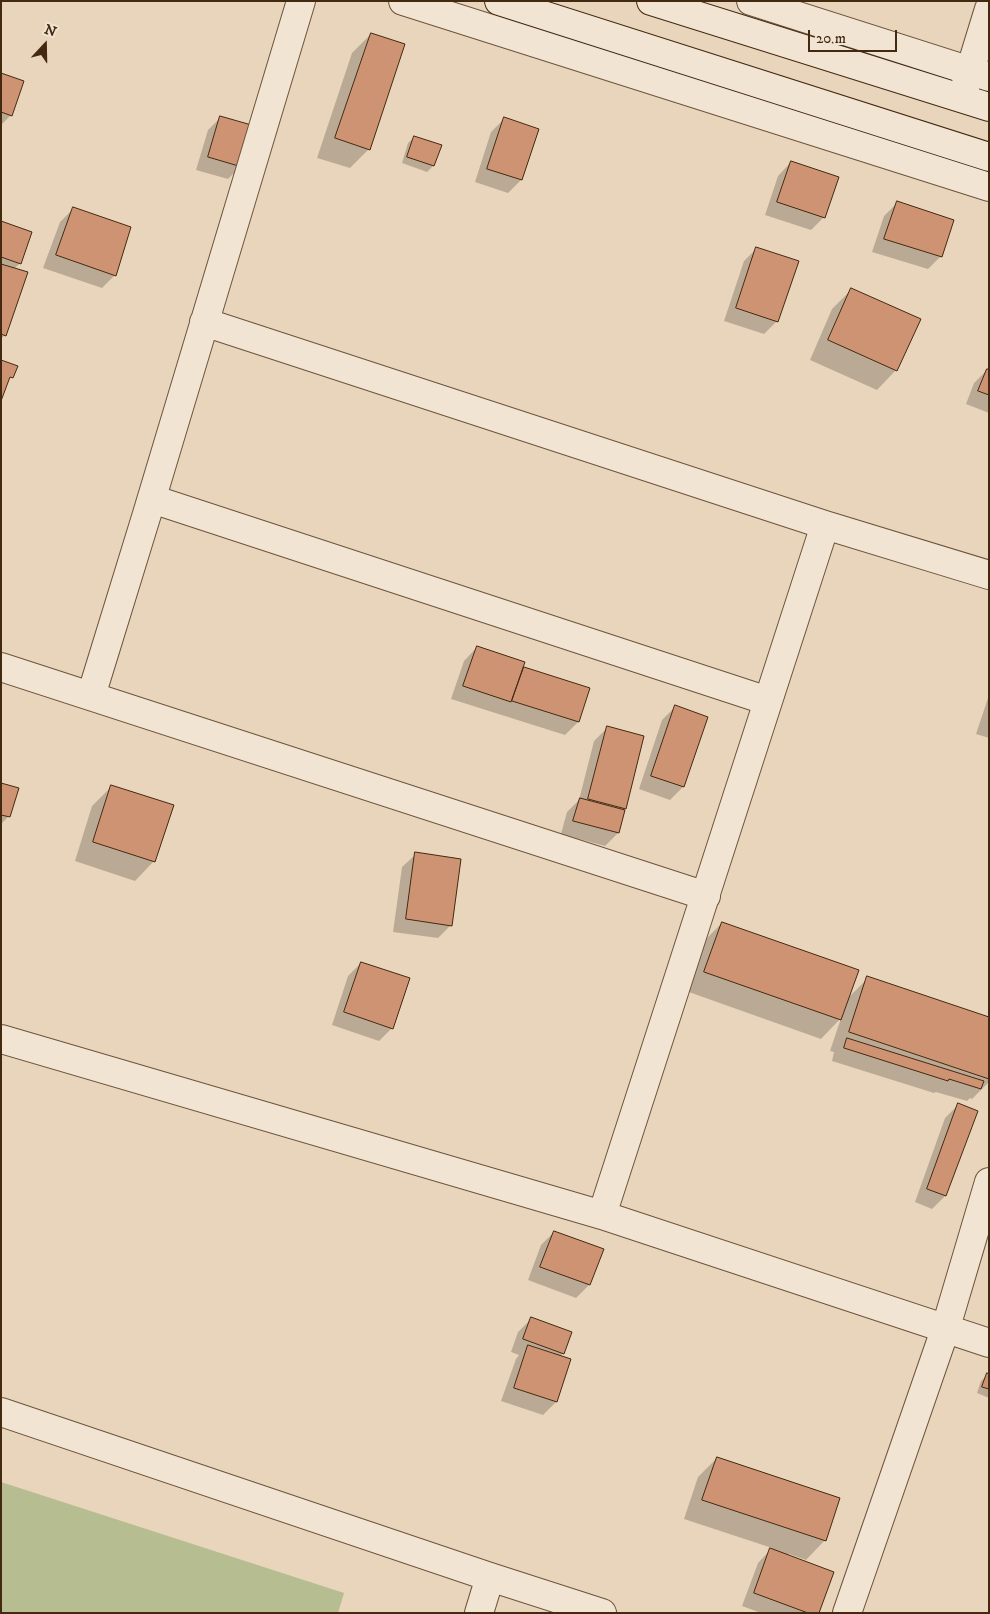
<!DOCTYPE html>
<style>
body{margin:0}
#map{position:relative;width:990px;height:1614px;overflow:hidden;background:#e9d5bb;font-family:"IM FELL DW Pica",serif}
canvas{display:block}
.frame{position:absolute;inset:0;border:2px solid #432910;pointer-events:none}
.north{position:absolute;left:20px;top:20px;width:50px;height:50px;-webkit-text-stroke:4px #f1e4d3;paint-order:stroke;rotate:21deg;font-size:14px;font-weight:700;line-height:20px;text-align:center;color:#432910}
.north::after{content:'';display:block;margin:auto;width:18px;height:22px;background:#432910;clip-path:polygon(50% 0,100% 100%,50% 72%,0 100%)}
.scale{position:absolute;left:808px;top:30px;width:89px;height:22px;box-sizing:border-box;border:2px solid #432910;border-top:0;padding-left:6px;font-size:15px;line-height:18px;white-space:nowrap;color:#432910;-webkit-text-stroke:4px #f1e4d3;paint-order:stroke}
</style>
<div id="map">
<canvas width="990" height="1614"></canvas>
<div class="frame"></div>
<div class="north">N</div>
<div class="scale">20 m</div>
</div>
<script>
const ctx = document.querySelector('canvas').getContext('2d');
ctx.lineJoin = 'round';
function fillPath(path, color) { ctx.fillStyle = color; ctx.fill(path, 'evenodd'); }
function strokePath(path, color, width, dash) { ctx.strokeStyle = color; ctx.lineWidth = width; ctx.lineCap = dash ? 'butt' : 'round'; ctx.setLineDash(dash || []); ctx.stroke(path); }
const green = new Path2D(`
 M1 1482 344 1593 338 1613H1Z`);
const shadow = new Path2D(`
 M371 34 369 149 350 168 317 158 352 53Z
 M1 74 11 115 1 125Z
 M221 117 241 166 228 179 196 170 208 130Z
 M504 119 521 180 508 193 475 182 491 132Z
 M415 137 433 166 427 172 402 163 408 143Z
 M791 162 824 217 811 230 765 215 778 176Z
 M897 203 941 256 928 269 872 252 884 216Z
 M73 209 115 275 102 288 43 268 60 222Z
 M1 222 20 263 14 269 5 335 1 339Z
 M757 248 777 321 764 334 724 321 744 261Z
 M852 289 896 370 877 390 810 360 832 309Z
 M987 370 989 371V413L966 404 974 383Z
 M477 647 522 667 588 689 578 722 565 735 451 699 464 661Z
 M989 695V738L976 734Z
 M675 707 706 717 683 787 670 800 639 789 662 720Z
 M607 728 643 736 618 833 605 846 561 834 567 812 579 800 594 741Z
 M1 784 9 816 1 824Z
 M112 786 154 861 135 881 75 861 92 806Z
 M416 854 451 925 438 938 393 932 402 867Z
 M722 923 848 998 868 978 989 1019V1082L972 1099 970 1098 967 1101 936 1092 934 1093 832 1061 834 1052 830 1051 841 1018 821 1039 686 991 703 942Z
 M361 963 392 1028 379 1041 332 1025 348 976Z
 M958 1105 945 1196 932 1209 915 1202 945 1118Z
 M554 1232 602 1250 589 1285 576 1298 528 1280 541 1245Z
 M531 1319 563 1353 560 1357 556 1402 543 1415 501 1401 516 1359 519 1355 511 1352 518 1332Z
 M988 1374 989 1375V1398L977 1393 981 1381Z
 M717 1458 825 1540 806 1560 789 1554 788 1556 818 1613H761L742 1606 758 1563 772 1548 684 1519 698 1477Z`);
const building = new Path2D(`
 M371 33 405 44 370 150 335 138Z
 M1 73 24 81 12 116 1 112Z
 M220 116 255 126 242 167 208 157Z
 M504 117 539 129 522 180 487 169Z
 M414 136 442 145 434 166 407 157Z
 M791 161 839 177 825 218 777 202Z
 M897 201 954 220 942 257 884 239Z
 M73 207 131 227 116 276 56 255Z
 M1 221 32 232 21 264 1 257Z
 M756 247 799 261 778 322 736 308Z
 M1 264 28 272 6 336 1 334Z
 M851 288 921 319 897 371 828 340Z
 M1 360 18 366 13 378 10 377 1 401Z
 M987 369H989V395L978 391Z
 M477 646 525 662 511 702 463 686Z
 M524 667 590 688 579 722 512 701Z
 M675 705 708 717 684 787 651 776Z
 M607 726 644 736 626 809 588 799Z
 M1 783 19 788 10 817 1 815Z
 M111 785 174 805 155 862 93 842Z
 M580 798 625 810 619 833 573 821Z
 M415 852 461 859 452 926 406 919Z
 M722 922 859 970 841 1020 704 972Z
 M361 962 410 978 393 1029 344 1012Z
 M867 976 989 1017V1079L849 1032Z
 M847 1038 984 1081 981 1089 949 1079 948 1081 844 1048Z
 M958 1103 978 1111 946 1196 927 1189Z
 M554 1231 604 1249 590 1285 540 1267Z
 M531 1317 572 1332 564 1354 523 1339Z
 M528 1345 571 1359 557 1402 514 1388Z
 M987 1373 989 1374V1389L982 1387Z
 M717 1457 840 1498 826 1541 702 1500Z
 M770 1548 834 1572 819 1613H808L754 1593Z`);
const street = new Path2D(`
 M403 1 989 187
 M751 1 989 77
 M965 87 989 9
 M204 322 825 525 989 575
 M152 499 768 701
 M1 667 706 896
 M91 696C163 465 231 233 301 1
 M1 1039 602 1215 989 1343
 M602 1215 825 525
 M1 1412 490 1577 602 1613
 M479 1613 490 1577
 M847 1613 946 1327 989 1182`);
const secondary = new Path2D(`
 M499 1 989 157
 M651 1 989 107`);
fillPath(green, '#b6bd91');
fillPath(shadow, '#0003');
fillPath(building, '#ce9373');
strokePath(building, '#432910', 1);
strokePath(street, '#6c543b', 30);
strokePath(secondary, '#432910', 30);
strokePath(street, '#f1e4d3', 28);
strokePath(secondary, '#f1e4d3', 28);
</script>
